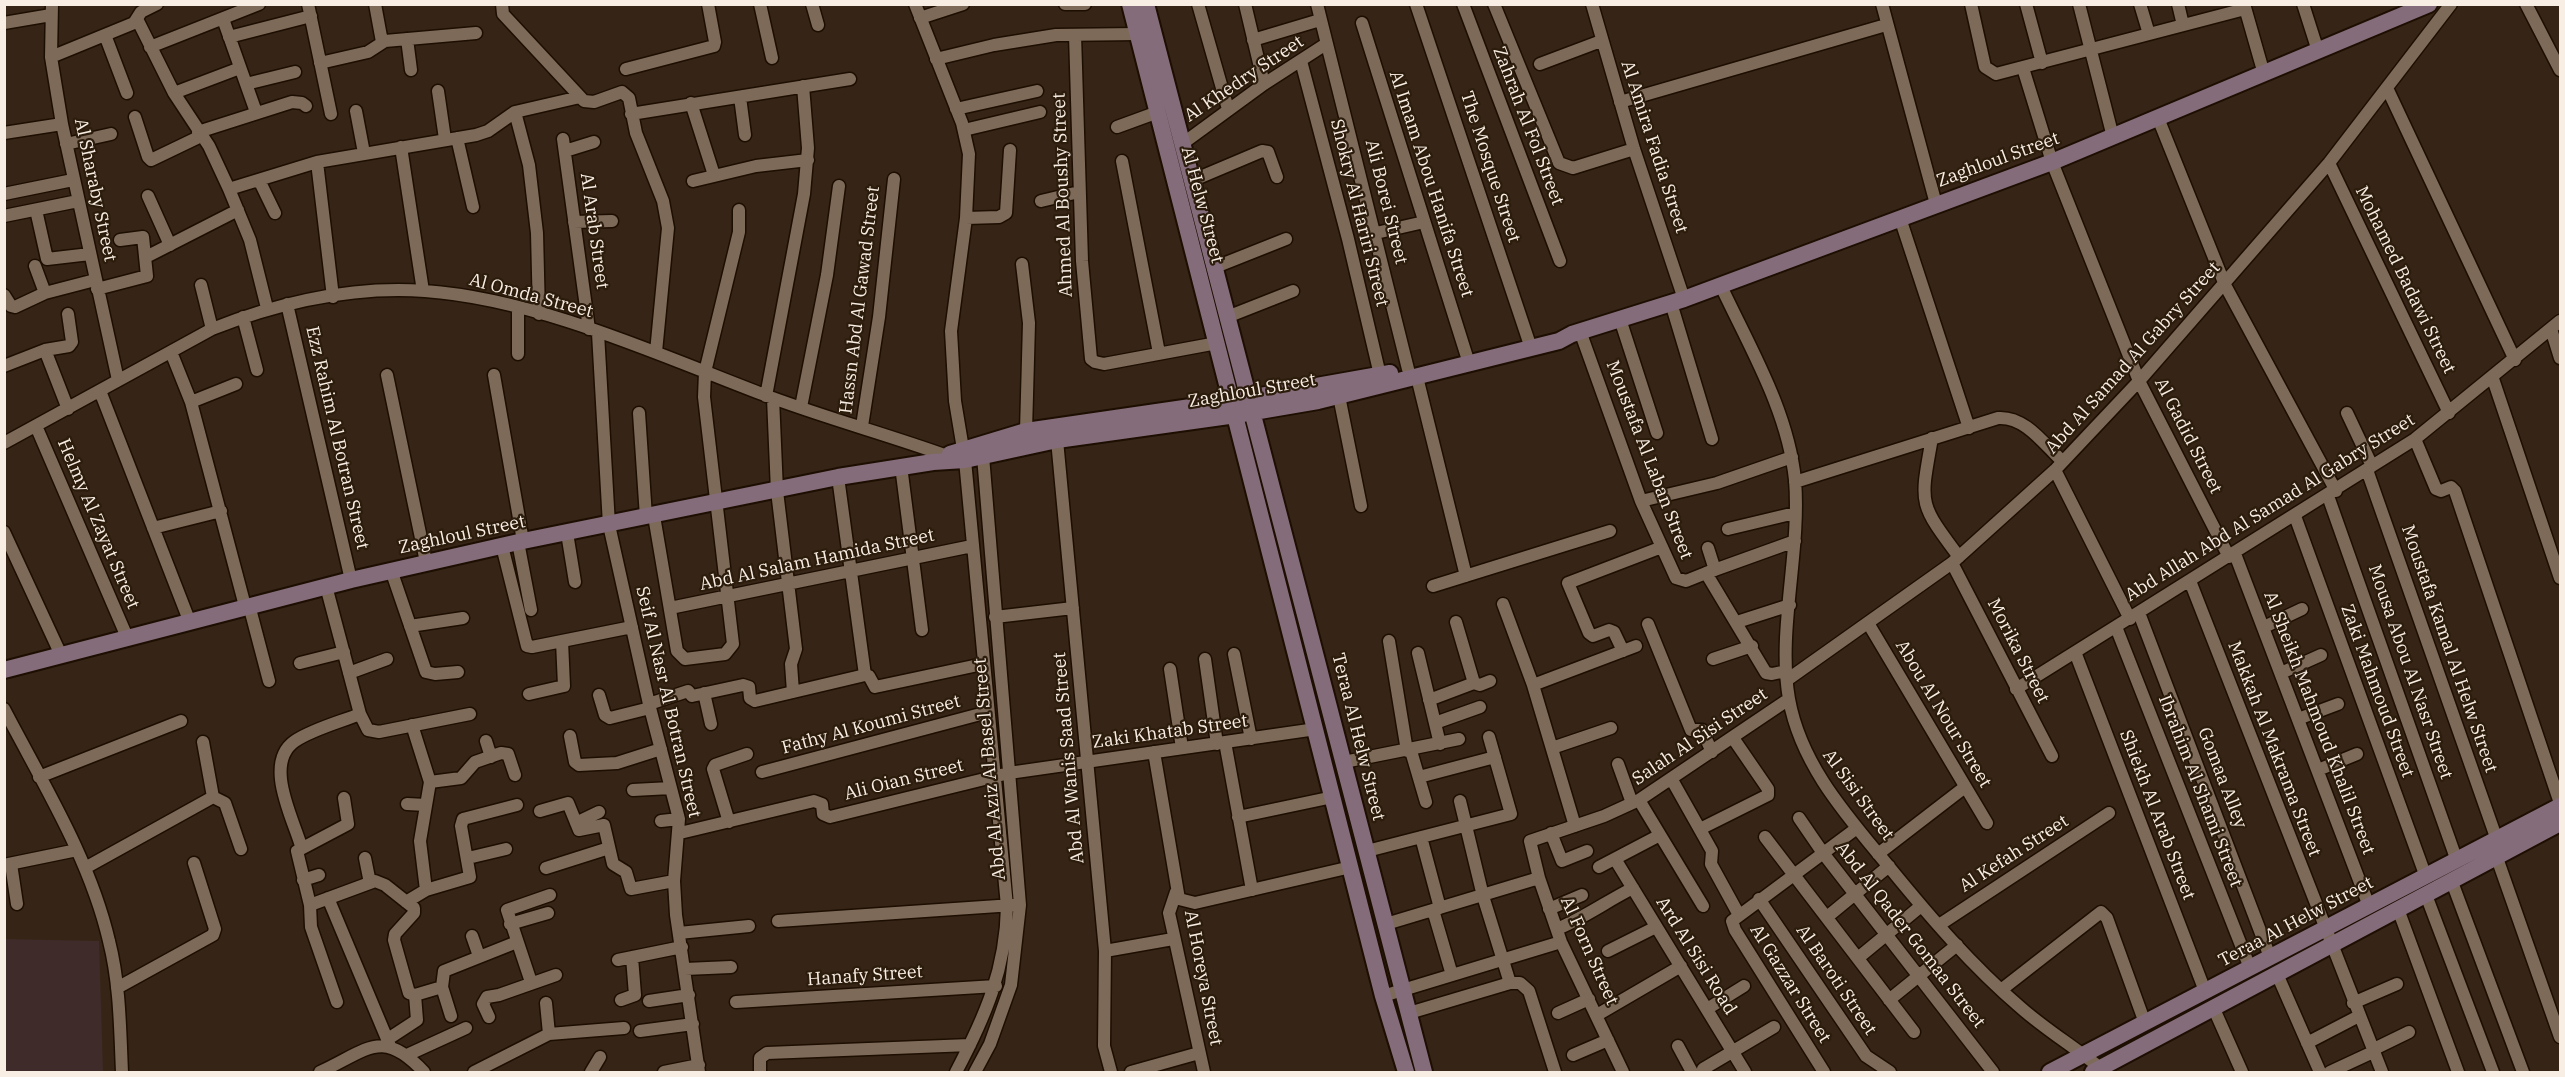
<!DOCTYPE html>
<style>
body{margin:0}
#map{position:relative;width:2565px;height:1077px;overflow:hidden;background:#362516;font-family:"IBM Plex Serif",serif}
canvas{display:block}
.frame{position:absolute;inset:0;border:6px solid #f9eee4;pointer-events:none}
</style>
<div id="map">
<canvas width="2565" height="1077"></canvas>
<div class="frame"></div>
</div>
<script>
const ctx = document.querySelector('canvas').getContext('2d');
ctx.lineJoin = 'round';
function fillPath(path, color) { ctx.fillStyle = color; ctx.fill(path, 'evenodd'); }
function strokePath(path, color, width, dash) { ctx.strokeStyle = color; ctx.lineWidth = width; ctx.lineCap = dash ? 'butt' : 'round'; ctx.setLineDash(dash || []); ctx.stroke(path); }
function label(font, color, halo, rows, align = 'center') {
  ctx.font = font + ' "IBM Plex Serif",serif'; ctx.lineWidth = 4.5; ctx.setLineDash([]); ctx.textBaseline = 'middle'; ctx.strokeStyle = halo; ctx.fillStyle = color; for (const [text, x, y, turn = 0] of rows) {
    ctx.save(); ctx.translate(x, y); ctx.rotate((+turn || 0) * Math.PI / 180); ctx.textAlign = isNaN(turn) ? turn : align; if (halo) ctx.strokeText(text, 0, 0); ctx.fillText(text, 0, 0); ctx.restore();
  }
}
const industrial = new Path2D(`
 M5 939 99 941 103 1072H5Z`);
const street = new Path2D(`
 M52 4 51 57 62 124 118 380
 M308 4 331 114
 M375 4 382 42
 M502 4 503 14 584 101 594 102 622 92 629 98 636 133 663 201 668 228 656 352
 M760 4 772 58
 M812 4 818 25
 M915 4 962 123 969 154 966 218 951 331 955 401 963 449
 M1065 4H1085
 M1198 4 1228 109
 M1245 4 1264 84
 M1317 4 1408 369
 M1416 4 1529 342
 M1463 4 1560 261
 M1494 4 1559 163 1573 168 1634 149
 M1592 4 1634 149 1684 299
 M1882 4 1936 204
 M1971 4 1985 67 1996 74 2245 9
 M2026 4 2042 63
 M2079 4 2113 137
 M2140 4 2149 34
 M2178 4 2183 25
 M2244 4 2264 74
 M2303 4 2318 51
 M2526 4 2560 70
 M920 18 963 4
 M223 19 256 112
 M138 21 174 93 209 146 229 189 250 240 267 308
 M4 23 51 15
 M1362 23 1467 357
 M105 35 127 93
 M1075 35 1082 261 1091 359 1095 362 1104 364 1217 343
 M229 37 311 16
 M407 39 411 70
 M1253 40 1320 20
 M150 47 259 4
 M51 57 134 23 141 12 157 4
 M936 59 994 45 1056 35 1137 34
 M1301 61 1348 239 1380 375
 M320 63 368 52 385 41 476 33
 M1540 64 1601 41
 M2023 68 2052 162 2139 381 2229 557
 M626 69 714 46 715 42 708 4
 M246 84 295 72
 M2387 88 2515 360
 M438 91 445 139
 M174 93 240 68
 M740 97 745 135
 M1620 102 1886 25
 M691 103 714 175
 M956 109 1037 91
 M356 111 364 153
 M515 112 529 165 537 233 539 314
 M631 114 850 79
 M135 117 148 157 151 160 201 136
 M2158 118 2225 285 2336 491
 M1117 127 1158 112
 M964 130 1040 112
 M198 132 292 102 302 103 306 106
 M4 133 62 124
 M457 138 473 207
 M563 139 589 329
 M66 144 111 134
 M1182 144 1264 84 1326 44
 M401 147 423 291
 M565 151 594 142
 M1122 161 1159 353
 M317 162 333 297
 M2329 163 2449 413
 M259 180 275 213
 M693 181 756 166 808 160
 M1191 181 1262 151 1268 152 1277 177
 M229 189 317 162 476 135 488 131 515 112 580 97
 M4 194 73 180
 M148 196 170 245
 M1041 201 1079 192
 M36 210 47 259 90 254
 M4 216 78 201
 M966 218 999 217 1006 213 1010 150
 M1900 218 1969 428
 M574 222 612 221
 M1376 233 1424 222
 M146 257 238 210
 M1022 264 1029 323 1026 431
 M35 266 45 293
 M1213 268 1286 239
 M201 285 212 329
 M1721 286C1750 348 1788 411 1795 480 1801 551 1777 631 1789 699 1801 766 1848 817 1890 868 1930 917 1972 966 2020 1007 2047 1031 2078 1049 2105 1072
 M97 289 147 276 143 237 120 240
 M4 295 11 306 15 307 45 293 95 280
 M1671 303 1712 439
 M287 304 351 580
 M243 317 257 370
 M1227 317 1293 291
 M1620 319 1657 433
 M2551 329 2560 358
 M1580 331 1641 501 1676 578 1686 581 1706 573 1766 673 1772 674 1786 671
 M598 333 609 525 649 704 679 819 674 881 676 915 699 1072
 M45 350 68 409
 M171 352 191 402 245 606
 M518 354V308
 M4 366 45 350 69 346 72 342 68 314
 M387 375 426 562
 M494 375 523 541
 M1417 377 1466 576
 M2493 379 2560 578
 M100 391 189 620
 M766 396 804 194 808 148 803 86
 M1339 396 1361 506
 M773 398 777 491 796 649 791 664 793 692
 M191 402 236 384
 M801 407 827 275 839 186
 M639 413 646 517
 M2347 413 2372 466
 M36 426 127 637
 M862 426 879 317 894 179
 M1932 438C1920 505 1918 502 1959 557
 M2415 439 2436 489 2441 491 2451 487 2455 491 2560 803
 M1057 440 1105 951 1104 1046 1111 1072
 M4 443 212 329C278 303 353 286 425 291 537 299 657 354 762 394 822 417 886 434 947 456L950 461
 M901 466 922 630
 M2055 470 2130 619
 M2367 470 2497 840
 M838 477 865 675
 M1795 482 1998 418C2025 416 2044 444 2062 461
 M2328 496 2457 861
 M1641 501 1717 483 1792 457
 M654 516 677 651 685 659 725 654 733 644 704 397 705 372 739 232V210
 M2295 516 2426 877
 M153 528 221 511
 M1728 529 1795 513
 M4 532 61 655
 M567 533 575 582
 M518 542 531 610
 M502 546 527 646 532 647 632 627
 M1708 548 1715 570
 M2235 554 2369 906
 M1952 563 2052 756
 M391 570 426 672 435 674 458 672
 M1706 573 1795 541
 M2190 581 2382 1072
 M326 586 360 714 368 730 379 732 470 714
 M1433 586 1610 531
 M1503 604 1533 685 1575 826
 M249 605 269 681
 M670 608 972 546
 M2139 613 2270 957
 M995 617 1073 608
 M1737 622 1790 605
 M1868 623 1987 823
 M1648 624 1691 730H1702L1712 752
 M410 626 463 618
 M2116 627 2250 968
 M2264 627 2302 609
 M1389 641 1407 751
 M1623 651 1614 632 1609 630 1593 636 1589 633 1568 583 1662 547
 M2075 652 2205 991
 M1418 653 1440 744
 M1234 654 1251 739
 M1205 659 1217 744
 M1713 659 1752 646
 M300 663 344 652
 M1170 669 1182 748
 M349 673 387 659
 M2281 673 2321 655
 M1787 680 1952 563 2055 470 2139 381 2329 163 2451 4
 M1474 683 1480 685 1490 681
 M1533 685 1636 646
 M2016 689 2415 439 2560 321
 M704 693 711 724
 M529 694 564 686 562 641
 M599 695 605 715 610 718 650 708
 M1429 700 1474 683 1456 622
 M649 704 688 691 692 696 743 685 749 687 750 698 755 701 865 675 869 676 875 687 983 664
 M4 709C43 784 90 859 109 941 120 984 120 1029 122 1072
 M2298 719 2338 704
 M1435 723 1480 707
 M412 725 430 782 420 841 426 890
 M570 736 575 762 579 765 617 763 661 749
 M486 741 491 757
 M203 742 213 797
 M1225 742 1252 890
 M1552 748 1611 728
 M1411 751 1426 802
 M1154 752 1179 899 1195 903 1351 867
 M1344 762 1459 739
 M1618 764 1632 803
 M2318 770 2357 754
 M762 772 988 712
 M39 777 181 721
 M1419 777 1495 757
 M1672 780 1712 851 1711 864 1739 915
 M430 782 461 778 475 762 501 753 508 754 515 775
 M633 790 671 788
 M1639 800 1703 906
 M1460 801 1483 896 1510 983
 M407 804 426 805
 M540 811 568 803 579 830 604 825 613 864 626 872 631 889 674 881
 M1238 817 1333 797
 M1799 818 1823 853 1993 1072
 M661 821 679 819
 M729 822 713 769 715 765 747 754
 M576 823 599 812
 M1700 829 1768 795V789L1733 738
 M680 833 814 801 822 804 823 814 830 817 1009 773 1316 729
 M1551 833 1562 861 1587 851
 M1421 837 1440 908
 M1765 837 1914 1032
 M301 846C293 818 263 763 295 741 313 729 340 722 360 714
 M1367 851 1511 814 1489 737
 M1878 854 1965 787
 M365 858 370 883
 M468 858 506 849
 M2497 858 2560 1037
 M1615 859 1745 1072
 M11 864 17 904
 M4 865 77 850
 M1599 867 1660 835
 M85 868 213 797 225 803 241 849
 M546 868 609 848
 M303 880 319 875
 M2452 882 2523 1072
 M1176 892 1169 913 1204 1072
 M2426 895 2493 1072
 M328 898 390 1046
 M1759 899 1866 1056 1890 1072
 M406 902 426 890 470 877 461 826 463 819 517 805
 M310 905 375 881 385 885 414 908V913L395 934 394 940 409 993 415 995
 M1549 909 1582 895
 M2398 909 2458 1072
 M1433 910 1452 975
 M1827 917 1889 866
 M778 921 1013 905
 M510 924 548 913
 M1386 924 1539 878
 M1939 925 2109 813
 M1557 929C1584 918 1607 901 1633 888
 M679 933 749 926
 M472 936 479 956
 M1105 951 1173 939
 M1608 951 1656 927
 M1858 958 1921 906
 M618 960 682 947
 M685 969 731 967
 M2277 974 2320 1072
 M531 982 507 910 550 895
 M117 988 213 935 215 929 194 863
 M2001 990 2101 912 2107 918 2145 1023
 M415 995 442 987
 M1383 996 1561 942
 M621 1000 635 995 632 957
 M1889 1000 1957 945
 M649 1001 689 995
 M337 1002 311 927 310 905 297 851 348 824 344 798
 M736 1002 996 986
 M2353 1003 2397 984
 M1707 1009 1744 986
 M2214 1009 2242 1072
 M1409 1013 1510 983H1520L1529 991 1555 1072
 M1558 1013 1589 999
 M1597 1015 1681 966
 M451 1016 442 987 444 971 517 942
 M489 1017 483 1004 487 997 499 995 556 975
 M640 1031 693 1024
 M549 1034 624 1028
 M388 1039 417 1020 415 995
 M2307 1043 2359 1016
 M1678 1046 1692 1072
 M2372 1050 2409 1032
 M407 1055 466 1028
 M1573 1055 1608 1040
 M320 1072C368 1050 382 1027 424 1072
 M474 1072 549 1034 546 1003
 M591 1072 600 1057
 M664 1072 699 1065
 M760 1072V1058L767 1053 970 1045
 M956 1072C985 1017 1006 969 1007 906L965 460
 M975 1072 990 1044 1011 985 1020 905 983 456
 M1131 1072 1199 1053
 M1623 1072 1561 942 1539 878 1530 841 1604 816 1639 800 1789 699
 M1705 1072 1703 1069 1774 1027
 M1824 1072 1735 930 1732 921 1857 828
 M2330 1072 2373 1052`);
const secondary = new Path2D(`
 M1130 4 1383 996 1406 1072
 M1146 4 1424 1072
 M950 454 1026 431 1232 401 1390 373
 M4 670 351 580 523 541 838 477 933 462 965 460 1057 440 1236 415 1318 401 1559 341 1572 334 1684 299 2052 162 2429 4
 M2050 1072 2560 806
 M2093 1072 2560 823`);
const streetNames = [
 ["Al Khedry Street",1244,79,-34],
 ["Zahrah Al Fol Street",1528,126,69],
 ["Al Amira Fadia Street",1654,147,72],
 ["Zaghloul Street",1998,160,-20],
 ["The Mosque Street",1490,167,72],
 ["Al Imam Abou Hanifa Street",1431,184,72],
 ["Al Sharaby Street",95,190,78],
 ["Ahmed Al Boushy Street",1063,195,-92],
 ["Ali Borei Street",1386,202,76],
 ["Al Helw Street",1202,205,75],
 ["Shokry Al Hariri Street",1359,213,76],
 ["Al Arab Street",594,231,82],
 ["Mohamed Badawi Street",2405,280,64],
 ["Al Omda Street",531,296,15],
 ["Hassn Abd Al Gawad Street",860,300,-83],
 ["Abd Al Samad Al Gabry Street",2133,358,-48],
 ["Zaghloul Street",1252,391,-10],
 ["Al Gadid Street",2188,436,63],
 ["Ezz Rahim Al Botran Street",337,438,77],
 ["Moustafa Al Laban Street",1649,460,69],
 ["Abd Allah Abd Al Samad Al Gabry Street",2270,508,-32],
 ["Helmy Al Zayat Street",98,524,67],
 ["Zaghloul Street",462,535,-12],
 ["Abd Al Salam Hamida Street",817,560,-12],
 ["Moustafa Kamal Al Helw Street",2449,649,71],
 ["Morika Street",2018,651,63],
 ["Mousa Abou Al Nasr Street",2410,672,71],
 ["Zaki Mahmoud Street",2377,691,70],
 ["Seif Al Nasr Al Botran Street",668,702,77],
 ["Abou Al Nour Street",1943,714,59],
 ["Al Sheikh Mahmoud Khalil Street",2319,723,69],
 ["Fathy Al Koumi Street",871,725,-15],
 ["Zaki Khatab Street",1170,732,-8],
 ["Teraa Al Helw Street",1358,737,76],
 ["Salah Al Sisi Street",1700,737,-34],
 ["Makkah Al Makrama Street",2274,749,69],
 ["Abd Al Wanis Saad Street",1069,758,-95],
 ["Abd Al Aziz Al Basel Street",990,769,-95],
 ["Gomaa Alley",2222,778,69],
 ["Ali Oian Street",904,780,-14],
 ["Ibrahim Al Shami Street",2200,791,69],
 ["Al Sisi Street",1858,795,54],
 ["Shiekh Al Arab Street",2157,815,69],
 ["Al Kefah Street",2014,854,-33],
 ["Teraa Al Helw Street",2296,922,-28],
 ["Abd Al Qader Gomaa Street",1910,935,52],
 ["Al Forn Street",1589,951,66],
 ["Ard Al Sisi Road",1696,956,58],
 ["Hanafy Street",865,976,-4],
 ["Al Horeya Street",1203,978,79],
 ["Al Baroti Street",1836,980,56],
 ["Al Gazzar Street",1790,984,58]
];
fillPath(industrial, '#3f2b29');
strokePath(street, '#1d0e02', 15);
strokePath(secondary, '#1d0e02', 20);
strokePath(street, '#7e6a59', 12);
strokePath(secondary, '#856c7a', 16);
label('18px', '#f9eee4', '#2b1c0c', streetNames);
</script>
